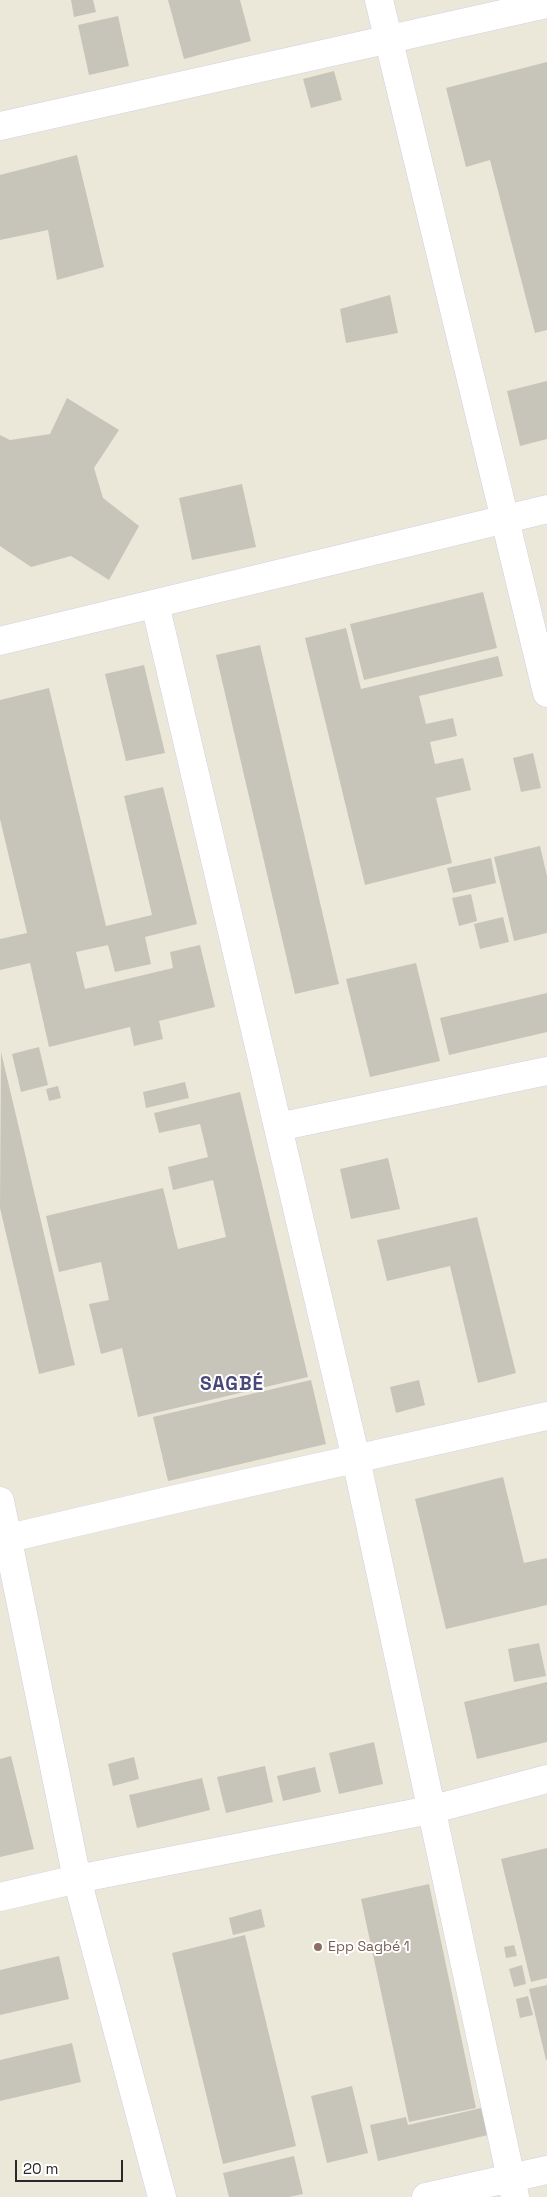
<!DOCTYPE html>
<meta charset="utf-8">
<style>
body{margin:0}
#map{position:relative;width:547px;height:2197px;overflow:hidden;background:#ece8d9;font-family:"Space Grotesk",sans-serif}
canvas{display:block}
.scale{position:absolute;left:15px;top:2160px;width:108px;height:22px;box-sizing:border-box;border:2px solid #292929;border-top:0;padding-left:6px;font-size:15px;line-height:18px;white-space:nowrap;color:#292929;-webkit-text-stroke:4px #fff;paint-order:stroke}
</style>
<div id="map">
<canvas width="547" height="2197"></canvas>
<div class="scale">20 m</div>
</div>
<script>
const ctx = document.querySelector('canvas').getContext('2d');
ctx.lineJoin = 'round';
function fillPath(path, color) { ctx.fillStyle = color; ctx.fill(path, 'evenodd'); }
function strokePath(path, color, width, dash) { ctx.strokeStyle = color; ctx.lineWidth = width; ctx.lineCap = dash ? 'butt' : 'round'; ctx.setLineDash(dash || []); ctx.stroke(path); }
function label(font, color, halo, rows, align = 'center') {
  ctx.font = font + ' "Space Grotesk",sans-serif'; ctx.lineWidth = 4; ctx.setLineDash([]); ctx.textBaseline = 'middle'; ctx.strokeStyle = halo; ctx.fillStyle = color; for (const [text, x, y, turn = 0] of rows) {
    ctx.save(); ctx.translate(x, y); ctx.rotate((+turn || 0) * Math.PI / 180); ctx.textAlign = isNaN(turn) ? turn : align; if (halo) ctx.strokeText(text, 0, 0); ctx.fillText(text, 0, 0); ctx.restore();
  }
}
const building = new Path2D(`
 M71 0H93L96 12 74 17Z
 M168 0H240L251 41 184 59Z
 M118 16 129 66 89 75 78 25Z
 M547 62V330L535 333 490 160 466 167 446 88Z
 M334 71 342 100 311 108 303 79Z
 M77 155 104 267 57 280 48 230 0 240V175Z
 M390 295 398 333 346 343 340 309Z
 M547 381V439L520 446 507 391Z
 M67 398 119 430 94 468 103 498 139 526 109 580 71 556 31 567 0 546V435L10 440 50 434Z
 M242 484 256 547 192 560 179 498Z
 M483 592 497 648 364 680 350 624Z
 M346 628 361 689 498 656 503 676 419 696 426 724 453 718 457 736 430 742 435 764 463 758 471 790 436 798 452 863 365 885 305 638Z
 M260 645 339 984 295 994 216 655Z
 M144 665 165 753 126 761 105 674Z
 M49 688 106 926 152 915 124 796 163 787 197 924 145 937 151 964 115 972 108 945 76 952 85 989 173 968 170 952 200 945 215 1007 159 1021 163 1039 134 1046 130 1027 49 1047 30 963 0 970V939L27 933 0 819V700Z
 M533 753 541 788 521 792 513 758Z
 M540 846 547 876V933L514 941 494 857Z
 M491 858 496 883 453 893 447 868Z
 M471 894 477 921 459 926 452 898Z
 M503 917 509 942 480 949 474 924Z
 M416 963 440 1061 370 1077 346 979Z
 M547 993V1032L449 1055 440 1018Z
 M39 1047 48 1085 21 1092 12 1054Z
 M1 1052 75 1365 39 1374 0 1208Z
 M185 1082 189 1098 146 1108 143 1092Z
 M58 1086 61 1098 49 1101 46 1089Z
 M240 1092 308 1377 138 1417 122 1348 101 1354 89 1304 109 1300 101 1262 59 1272 46 1216 163 1188 178 1249 226 1237 213 1180 173 1190 168 1167 208 1157 200 1124 159 1133 154 1113Z
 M388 1158 400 1209 351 1219 340 1169Z
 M477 1217 516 1373 478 1383 450 1266 387 1281 377 1240Z
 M311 1380 326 1444 168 1481 153 1417Z
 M419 1380 425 1405 396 1413 390 1387Z
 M503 1477 524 1563 547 1558V1605L446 1629 415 1499Z
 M539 1643 546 1676 514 1682 508 1649Z
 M547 1682V1742L477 1759 464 1702Z
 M374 1742 383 1784 339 1794 329 1753Z
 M11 1756 34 1849 0 1857V1759Z
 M134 1757 139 1779 113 1786 108 1764Z
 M265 1766 273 1802 226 1813 217 1777Z
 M315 1767 321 1792 283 1801 277 1776Z
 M202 1778 210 1810 137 1828 129 1795Z
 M547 1848V1978L531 1982 501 1859Z
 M429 1884 476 2108 409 2122 361 1899Z
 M261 1909 265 1927 233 1935 229 1918Z
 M245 1935 296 2146 223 2164 172 1953Z
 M514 1945 517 1956 506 1958 504 1947Z
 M59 1956 69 1999 0 2015V1970Z
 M522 1965 526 1984 514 1987 509 1969Z
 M547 1985V2060H546L529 1989Z
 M528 1996 533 2015 520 2018 516 1999Z
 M72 2043 81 2082 0 2101V2060Z
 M352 2086 368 2153 327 2163 311 2096Z
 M481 2108 488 2135 378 2161 370 2125 406 2117 408 2125Z
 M294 2156 303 2194 289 2197H229L223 2173Z`);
const street = new Path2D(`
 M379 0 547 693
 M0 126 547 4
 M155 604 356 1459 515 2197
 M0 641 547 509
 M278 1127 547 1071
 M0 1501 77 1879 162 2197
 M9 1538 176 1499 547 1416
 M0 1897 77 1879 430 1810 547 1779
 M426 2197 547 2170`);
const markers = [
 [318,1947,5,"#8d6e63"]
];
const educationNames = [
 ["Epp Sagbé 1",328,1947]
];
const districtNames = [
 ["SAGBÉ",232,1385]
];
fillPath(building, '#c7c4b9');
strokePath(street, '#cfcfe2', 29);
strokePath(street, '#fff', 28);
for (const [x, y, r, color] of markers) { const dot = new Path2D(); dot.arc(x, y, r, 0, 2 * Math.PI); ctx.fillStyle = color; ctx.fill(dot); strokePath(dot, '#fff', 2); }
label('14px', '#785e54', '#fff', educationNames, 'left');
ctx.letterSpacing = '1px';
label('bold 19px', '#49487a', '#fff', districtNames);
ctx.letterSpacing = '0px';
</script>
